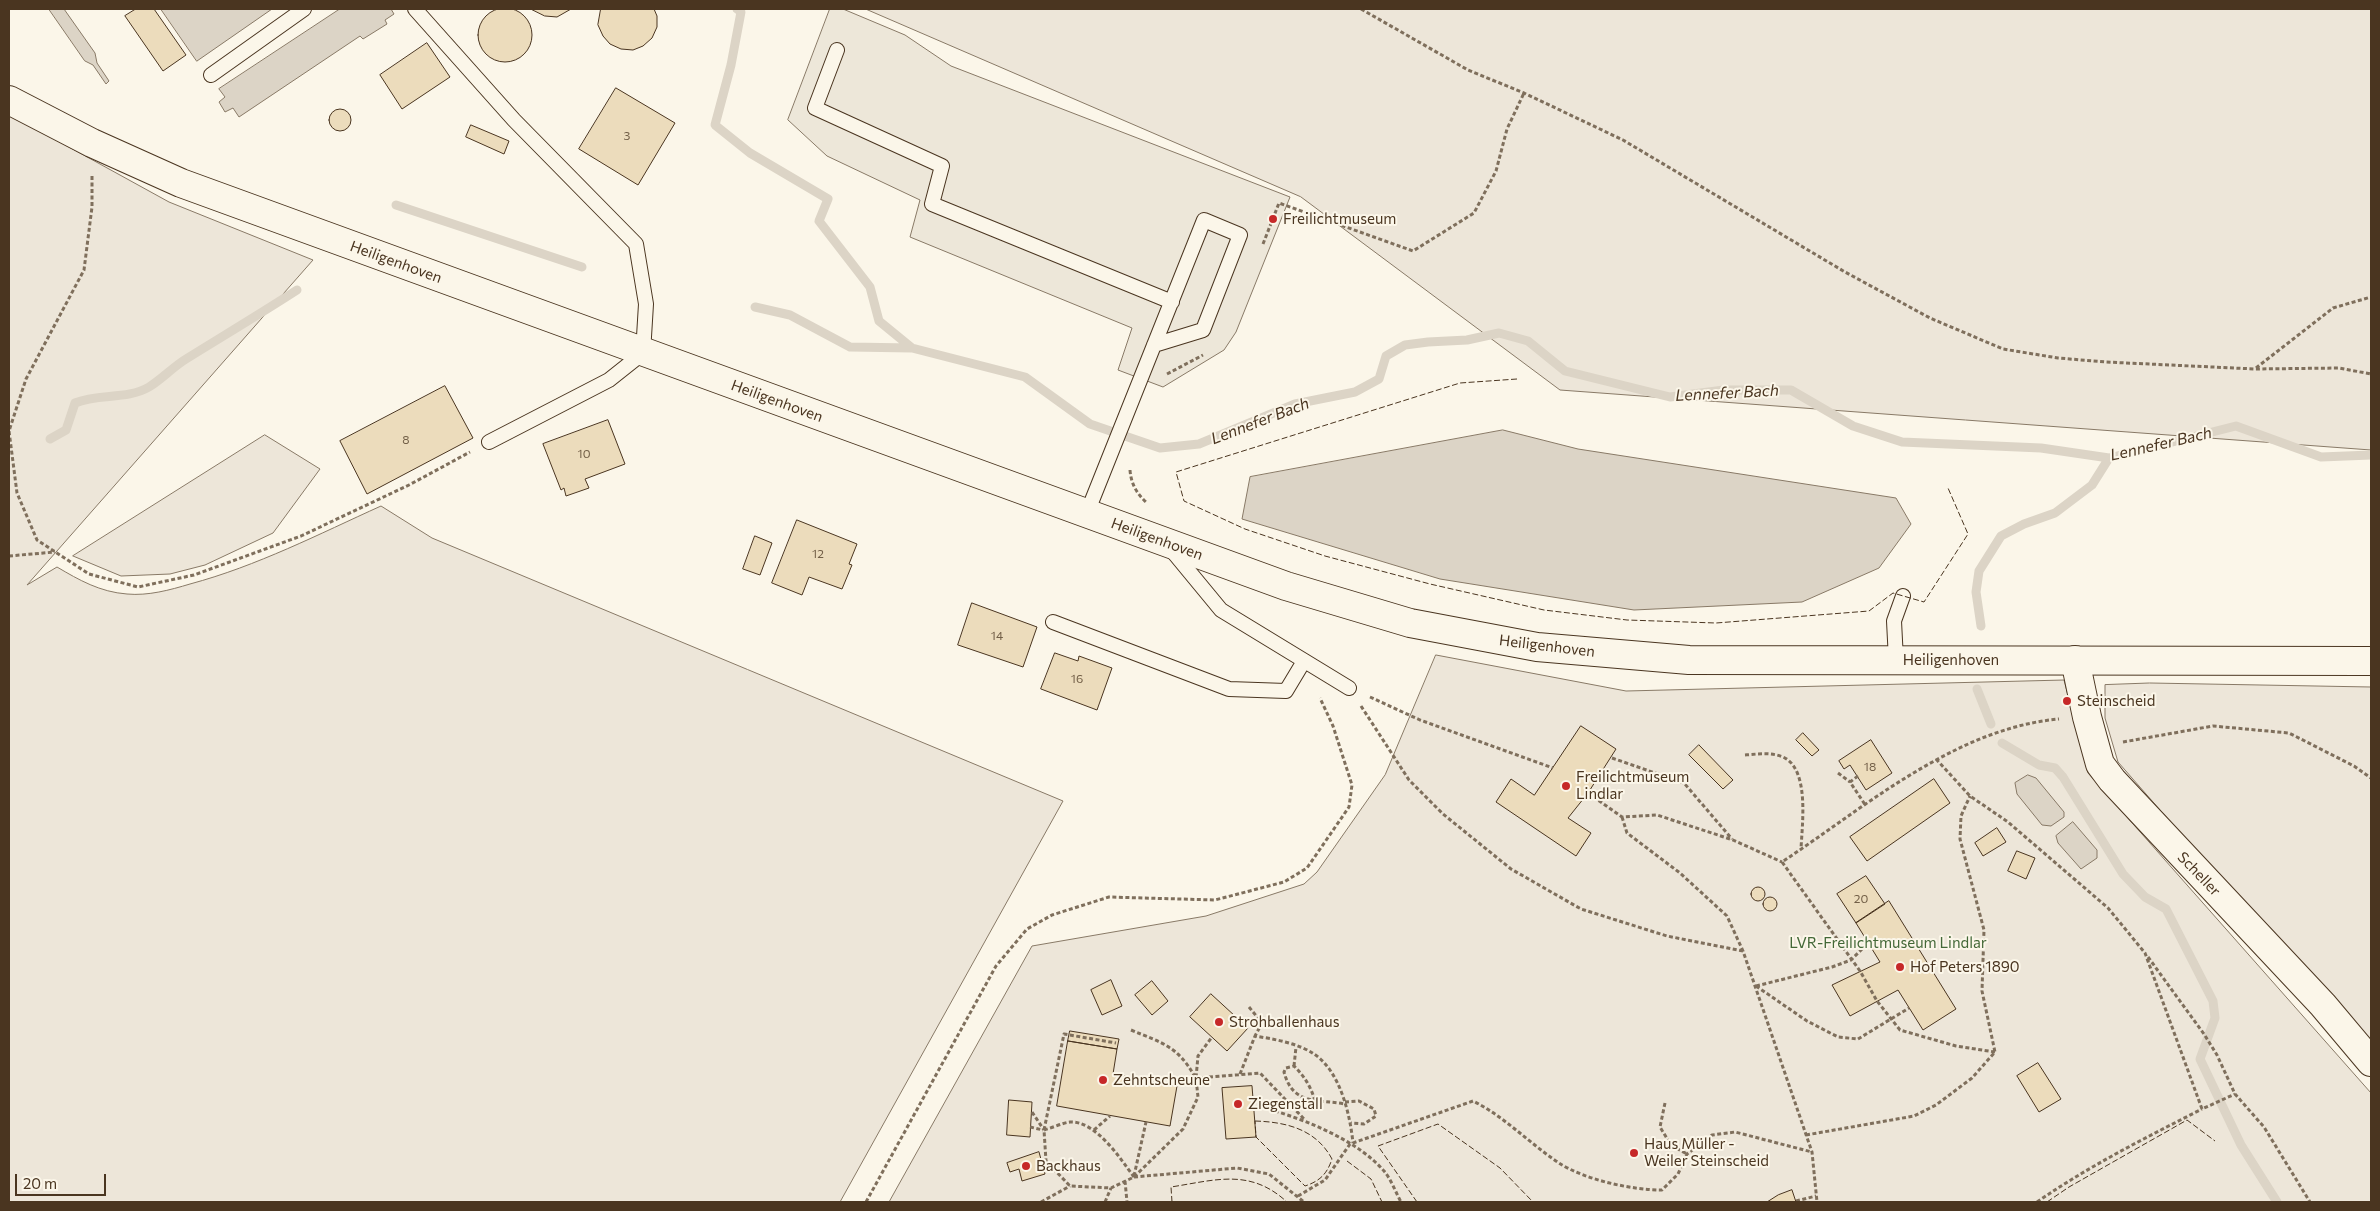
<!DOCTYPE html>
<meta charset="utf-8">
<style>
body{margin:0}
#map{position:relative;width:2380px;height:1211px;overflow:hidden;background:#fbf6e9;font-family:Commissioner,sans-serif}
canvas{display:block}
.frame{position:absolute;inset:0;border:10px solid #4a3520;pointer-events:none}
.scale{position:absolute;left:15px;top:1174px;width:91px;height:22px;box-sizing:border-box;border:2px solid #4a3520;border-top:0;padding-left:6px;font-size:15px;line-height:18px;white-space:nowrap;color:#4a3520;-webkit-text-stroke:4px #fbf6e9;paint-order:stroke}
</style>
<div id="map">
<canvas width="2380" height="1211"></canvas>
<div class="frame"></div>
<div class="scale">20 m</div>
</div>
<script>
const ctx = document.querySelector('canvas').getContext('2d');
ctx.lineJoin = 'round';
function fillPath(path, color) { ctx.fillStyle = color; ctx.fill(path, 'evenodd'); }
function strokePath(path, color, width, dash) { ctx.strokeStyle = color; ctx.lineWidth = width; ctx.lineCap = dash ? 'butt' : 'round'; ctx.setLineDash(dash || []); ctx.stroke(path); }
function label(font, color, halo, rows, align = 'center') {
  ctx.font = font + ' Commissioner,sans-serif'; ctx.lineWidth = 4; ctx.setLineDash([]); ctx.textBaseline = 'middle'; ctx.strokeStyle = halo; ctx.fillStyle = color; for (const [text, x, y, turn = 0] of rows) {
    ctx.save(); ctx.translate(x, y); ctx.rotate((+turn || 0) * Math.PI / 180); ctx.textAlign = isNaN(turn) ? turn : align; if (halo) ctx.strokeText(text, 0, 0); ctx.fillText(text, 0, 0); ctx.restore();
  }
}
const green = new Path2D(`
 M866 9H2371V450L1560 390 1301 197Z
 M9 114 169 202 313 260 27 585 57 567C79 580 100 592 127 594 148 596 170 590 190 584 257 566 319 534 381 506L432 538 1063 801 840 1202H9Z
 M265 435 320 469 273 533 205 565 170 574 121 576 73 556Z
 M1436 655 1626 691 2064 680 2088 773 2371 1093V1202H889L1032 946 1206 916 1304 884 1317 872 1385 775Z
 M2150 683 2371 687V1051L2118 762 2105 718V685Z`);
const parking = new Path2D(`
 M830 9H843L905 35 951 66 1290 197 1236 332 1224 350 1163 387 1118 370 1132 328 910 237 920 200 827 156 788 120Z`);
const water = new Path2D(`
 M49 9H64L95 53 97 63 109 81 106 84 93 65 85 61Z
 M161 9H272L197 61Z
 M340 9H391L394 14 385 20 387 24 363 39 360 36 239 117 233 108 225 112 219 102 225 97 219 89Z
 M1503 430 1578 449 1896 498 1911 524 1879 568 1802 602 1634 610 1440 579 1242 519 1250 477Z
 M2028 775 2036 778 2064 812V817L2051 826 2042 825 2017 794 2015 783Z
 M2073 822 2097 850V858L2081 869 2058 843 2056 836Z`);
const stream = new Path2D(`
 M737 9 741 12 731 65 715 125 750 153 828 199 819 221 870 287 879 321 912 348 1025 377 1090 424 1160 448 1199 444 1295 404 1355 392 1379 379 1386 356 1405 345 1428 342 1467 340 1499 333 1528 341 1565 371 1670 397 1724 390H1791L1853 426 1902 442 2041 448 2109 458 2236 426 2321 457 2371 455
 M396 205 582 267
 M755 307 790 315 850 347 912 348
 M50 439 66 430 75 403C98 393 127 400 149 387 162 379 173 367 186 359 223 336 260 314 297 290
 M1981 626 1976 592 1979 571 2001 536 2024 524 2055 513 2092 485 2109 458
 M1977 689 1991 724
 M2002 743 2039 765 2055 768 2063 777 2123 874 2145 897 2166 909 2213 1001 2215 1018 2200 1059 2241 1145 2277 1202`);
const building = new Path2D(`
 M478 35a27 27 0 1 1 54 0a27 27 0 1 1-54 0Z
 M136 9H154L186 55 163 71 125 16Z
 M531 9H571L557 17 545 16Z
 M601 9H654L657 16V27L652 38 643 46 633 50 621 49 610 44 603 36 598 25Z
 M427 43 450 77 402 109 380 75Z
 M616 88 675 123 638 185 579 149Z
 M329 120a11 11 0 1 1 22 0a11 11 0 1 1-22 0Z
 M471 125 509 141 504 154 466 137Z
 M445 386 473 438 367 494 340 441Z
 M608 420 625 464 585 479 589 488 566 496 564 488 561 490 543 444Z
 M797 520 857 544 849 564 852 565 842 589 809 577 802 595 772 583Z
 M755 536 772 543 760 575 743 569Z
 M972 603 1037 627 1023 667 958 645Z
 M1055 653 1078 661 1079 656 1112 668 1097 710 1041 689Z
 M1581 726 1616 749 1588 793 1568 818 1591 833 1576 856 1496 802 1511 779 1534 795Z
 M1803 733 1819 750 1812 756 1796 740Z
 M1871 740 1892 773 1866 790 1850 765 1844 769 1839 761Z
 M1699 745 1733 780 1723 789 1689 755Z
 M1934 779 1950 803 1867 861 1850 837Z
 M1997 828 2006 842 1983 856 1975 843Z
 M2017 851 2035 858 2026 879 2008 871Z
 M1866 876 1885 904 1856 923 1837 894Z
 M1751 894a7 7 0 1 1 14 0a7 7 0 1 1-14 0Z
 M1763 904a7 7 0 1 1 14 0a7 7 0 1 1-14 0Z
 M1889 901 1956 1009 1923 1030 1898 990 1850 1016 1832 985 1880 962 1856 923Z
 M1111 980 1122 1006 1102 1015 1091 990Z
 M1152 981 1168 1001 1152 1015 1135 995Z
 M1211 994 1248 1028 1227 1051 1190 1017Z
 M1070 1031 1119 1039 1117 1049 1068 1041Z
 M1068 1041 1117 1049 1113 1074 1177 1086 1170 1126 1057 1106Z
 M2038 1063 2061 1099 2039 1112 2017 1076Z
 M1252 1086 1256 1137 1226 1139 1222 1088Z
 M1009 1100 1032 1102 1030 1137 1007 1135Z
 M1039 1152 1045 1174 1022 1181 1019 1169 1010 1172 1007 1163Z
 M1792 1190 1796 1202H1767L1778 1195Z`);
const path = new Path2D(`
 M1361 9 1468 70 1524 93 1623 140 1845 272 1930 318 2003 349 2058 358 2106 362 2255 369 2339 368 2371 374
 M92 176V207L84 270 26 379 9 431 17 493 37 540 89 574 138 587 194 575 301 536 409 485 470 452
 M1263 244 1279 203 1413 251 1474 213 1496 171 1507 129 1524 93
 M2256 368 2333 308 2371 297
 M1167 374 1203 355
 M1130 470C1131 484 1137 494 1147 503
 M9 556 55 552
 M1370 697 1420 720 1553 768
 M1361 706 1409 780 1443 814 1511 869 1581 909 1667 936 1743 951
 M2123 742 2213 726 2289 733 2354 766 2371 778
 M1745 755C1758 754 1771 752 1783 757 1810 769 1802 825 1801 849
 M1612 758 1684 783 1732 839
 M1936 759 1970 796 2008 822 2108 908 2145 953 2202 1109 2235 1094
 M1838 773 1850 782
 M1858 776 1850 782 1866 806
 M1588 793 1622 817 1657 815 1733 840 1782 862
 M1622 817 1627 833 1680 873 1727 916 1743 951 1812 1152 1817 1202
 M2148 957 2204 1034 2217 1055 2235 1094 2264 1127 2310 1202
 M1756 986 1832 967 1851 960 1868 943
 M1756 986 1807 1021 1838 1037 1858 1039
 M1249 1007 1262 1023 1255 1036
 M1131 1030C1162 1043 1178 1046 1195 1077
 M1995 1052 1956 1046 1900 1030 1877 1001 1860 971 1782 862C1865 807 1956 728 2059 719
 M1294 1066 1296 1047
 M1240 1074 1255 1036C1273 1039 1298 1043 1314 1054 1340 1071 1350 1114 1353 1143
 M1196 1078 1260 1073 1305 1120
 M1315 1101C1311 1087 1305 1077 1294 1066L1286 1068 1284 1072C1293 1106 1318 1099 1345 1104
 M1345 1102 1359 1101 1374 1109 1376 1116 1364 1124 1351 1123
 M1665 1103 1660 1127 1671 1145 1687 1154
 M1275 1111C1311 1122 1359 1142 1384 1171 1391 1179 1396 1193 1401 1202
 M1032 1112 1044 1130
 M1030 1127 1043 1130
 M1044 1130 1064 1034 1116 1043
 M1094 1130 1110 1116
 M1806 1135 1914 1116 1936 1105 1972 1078 1995 1052 1982 991 1984 930 1960 839 1961 816 1970 796
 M1134 1176 1146 1122
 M1134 1177C1120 1158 1096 1121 1070 1122 1062 1123 1052 1128 1044 1130L1046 1161 1070 1186 1111 1188 1134 1177 1183 1129 1198 1097 1196 1078 1198 1056 1212 1037
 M1134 1177 1237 1168 1269 1174 1304 1202
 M1125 1181 1127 1202
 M1298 1196 1325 1180 1350 1144 1473 1101C1505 1117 1529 1143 1559 1163 1585 1180 1632 1190 1662 1190L1678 1174 1687 1154 1712 1135 1735 1132 1812 1152
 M1796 1201 1816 1196
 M866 1202 996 966 1027 929 1052 915 1109 897 1215 900 1284 882 1307 868 1349 807 1352 785 1333 726 1320 698
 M1041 1202 1070 1186
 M1105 1202 1111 1188
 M2037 1202C2089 1166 2145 1138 2202 1109`);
const service = new Path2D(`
 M415 9 514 120 636 244 646 304 643 353 609 380 489 442
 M837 50 815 108 942 166 932 204 1172 302
 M211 75 304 9
 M1087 513 1204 220 1240 235 1203 330 1154 345
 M1169 547 1221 610 1349 688
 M1053 622 1229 689 1286 691 1304 661
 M1896 660 1894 621 1903 596`);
const minor = new Path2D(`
 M2075 660 2087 717 2100 764 2112 780 2323 1005 2371 1062`);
const secondary = new Path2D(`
 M9 100 92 143 181 183 1286 586 1410 623 1537 647 1689 660 2371 661`);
const pathBridge = new Path2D(`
 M1858 1039 1909 1008`);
const fence = new Path2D(`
 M1517 379 1460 383 1176 472 1184 501 1245 529 1325 556 1430 584 1544 610 1627 620 1716 623 1869 611 1893 593 1924 602 1968 534 1948 488
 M1255 1121C1286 1122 1316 1129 1332 1159 1327 1174 1320 1181 1305 1186L1256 1137Z
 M1347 1161 1371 1179 1382 1202
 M1320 1201 1321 1202
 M1172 1202 1171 1187C1216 1180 1250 1168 1287 1202
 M1417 1202 1378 1146 1438 1124 1500 1168 1533 1202
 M2047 1202 2069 1187 2187 1120 2215 1141`);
const markers = [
 [1273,219,5,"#c62828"],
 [2067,701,5,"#c62828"],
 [1566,786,5,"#c62828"],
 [1900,967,5,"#c62828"],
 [1219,1022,5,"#c62828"],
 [1103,1080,5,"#c62828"],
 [1238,1104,5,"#c62828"],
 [1634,1153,5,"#c62828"],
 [1026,1166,5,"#c62828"]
];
const numberNames = [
 ["3",627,136],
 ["8",406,440],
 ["10",584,454],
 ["12",818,554],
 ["14",997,636],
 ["16",1077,679],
 ["18",1870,767],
 ["20",1861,899]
];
const poiNames = [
 ["Freilichtmuseum",1283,219],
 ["Steinscheid",2077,701],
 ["Freilichtmuseum",1576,777],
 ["Lindlar",1576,794],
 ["Hof Peters 1890",1910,967],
 ["Strohballenhaus",1229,1022],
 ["Zehntscheune",1113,1080],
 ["Ziegenstall",1248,1104],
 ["Haus Müller -",1644,1144],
 ["Weiler Steinscheid",1644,1161],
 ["Backhaus",1036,1166]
];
const streetNames = [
 ["Heiligenhoven",396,262,20],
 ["Heiligenhoven",777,401,20],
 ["Heiligenhoven",1157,539,20],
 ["Heiligenhoven",1547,646,7],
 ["Heiligenhoven",1951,660],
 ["Scheller",2199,874,46]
];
const parkNames = [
 ["LVR-Freilichtmuseum Lindlar",1888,943]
];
const waterNames = [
 ["Lennefer Bach",1727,393,-3],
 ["Lennefer Bach",1260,421,-21],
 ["Lennefer Bach",2161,444,-13]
];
fillPath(green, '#ede6d9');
strokePath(green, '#887966', 1);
fillPath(parking, '#ede7d9');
strokePath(parking, '#887966', 1);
fillPath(water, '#dcd4c6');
strokePath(water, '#887966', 1);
strokePath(stream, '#dcd4c6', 9);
fillPath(building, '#ecdcbc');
strokePath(building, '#4a3520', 1);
strokePath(service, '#4a3520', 16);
strokePath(minor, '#4a3520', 30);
strokePath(secondary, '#4a3520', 30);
strokePath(path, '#7f6f5c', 3, [4, 2.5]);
strokePath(service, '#fbf6e9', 14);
strokePath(minor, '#fbf6e9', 28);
strokePath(secondary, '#fbf6e9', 28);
strokePath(pathBridge, '#7f6f5c', 3, [4, 2.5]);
strokePath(fence, '#4a3520', 1, [6, 2.5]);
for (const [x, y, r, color] of markers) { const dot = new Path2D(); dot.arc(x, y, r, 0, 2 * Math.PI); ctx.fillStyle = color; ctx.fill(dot); strokePath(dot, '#fbf6e9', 2); }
label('12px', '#725f47', null, numberNames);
label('15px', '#4a3520', '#fbf6e9', poiNames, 'left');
label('15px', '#4a3520', '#fbf6e9', streetNames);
label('15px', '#436837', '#fbf6e9', parkNames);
label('italic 16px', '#4a3520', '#fbf6e9', waterNames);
</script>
